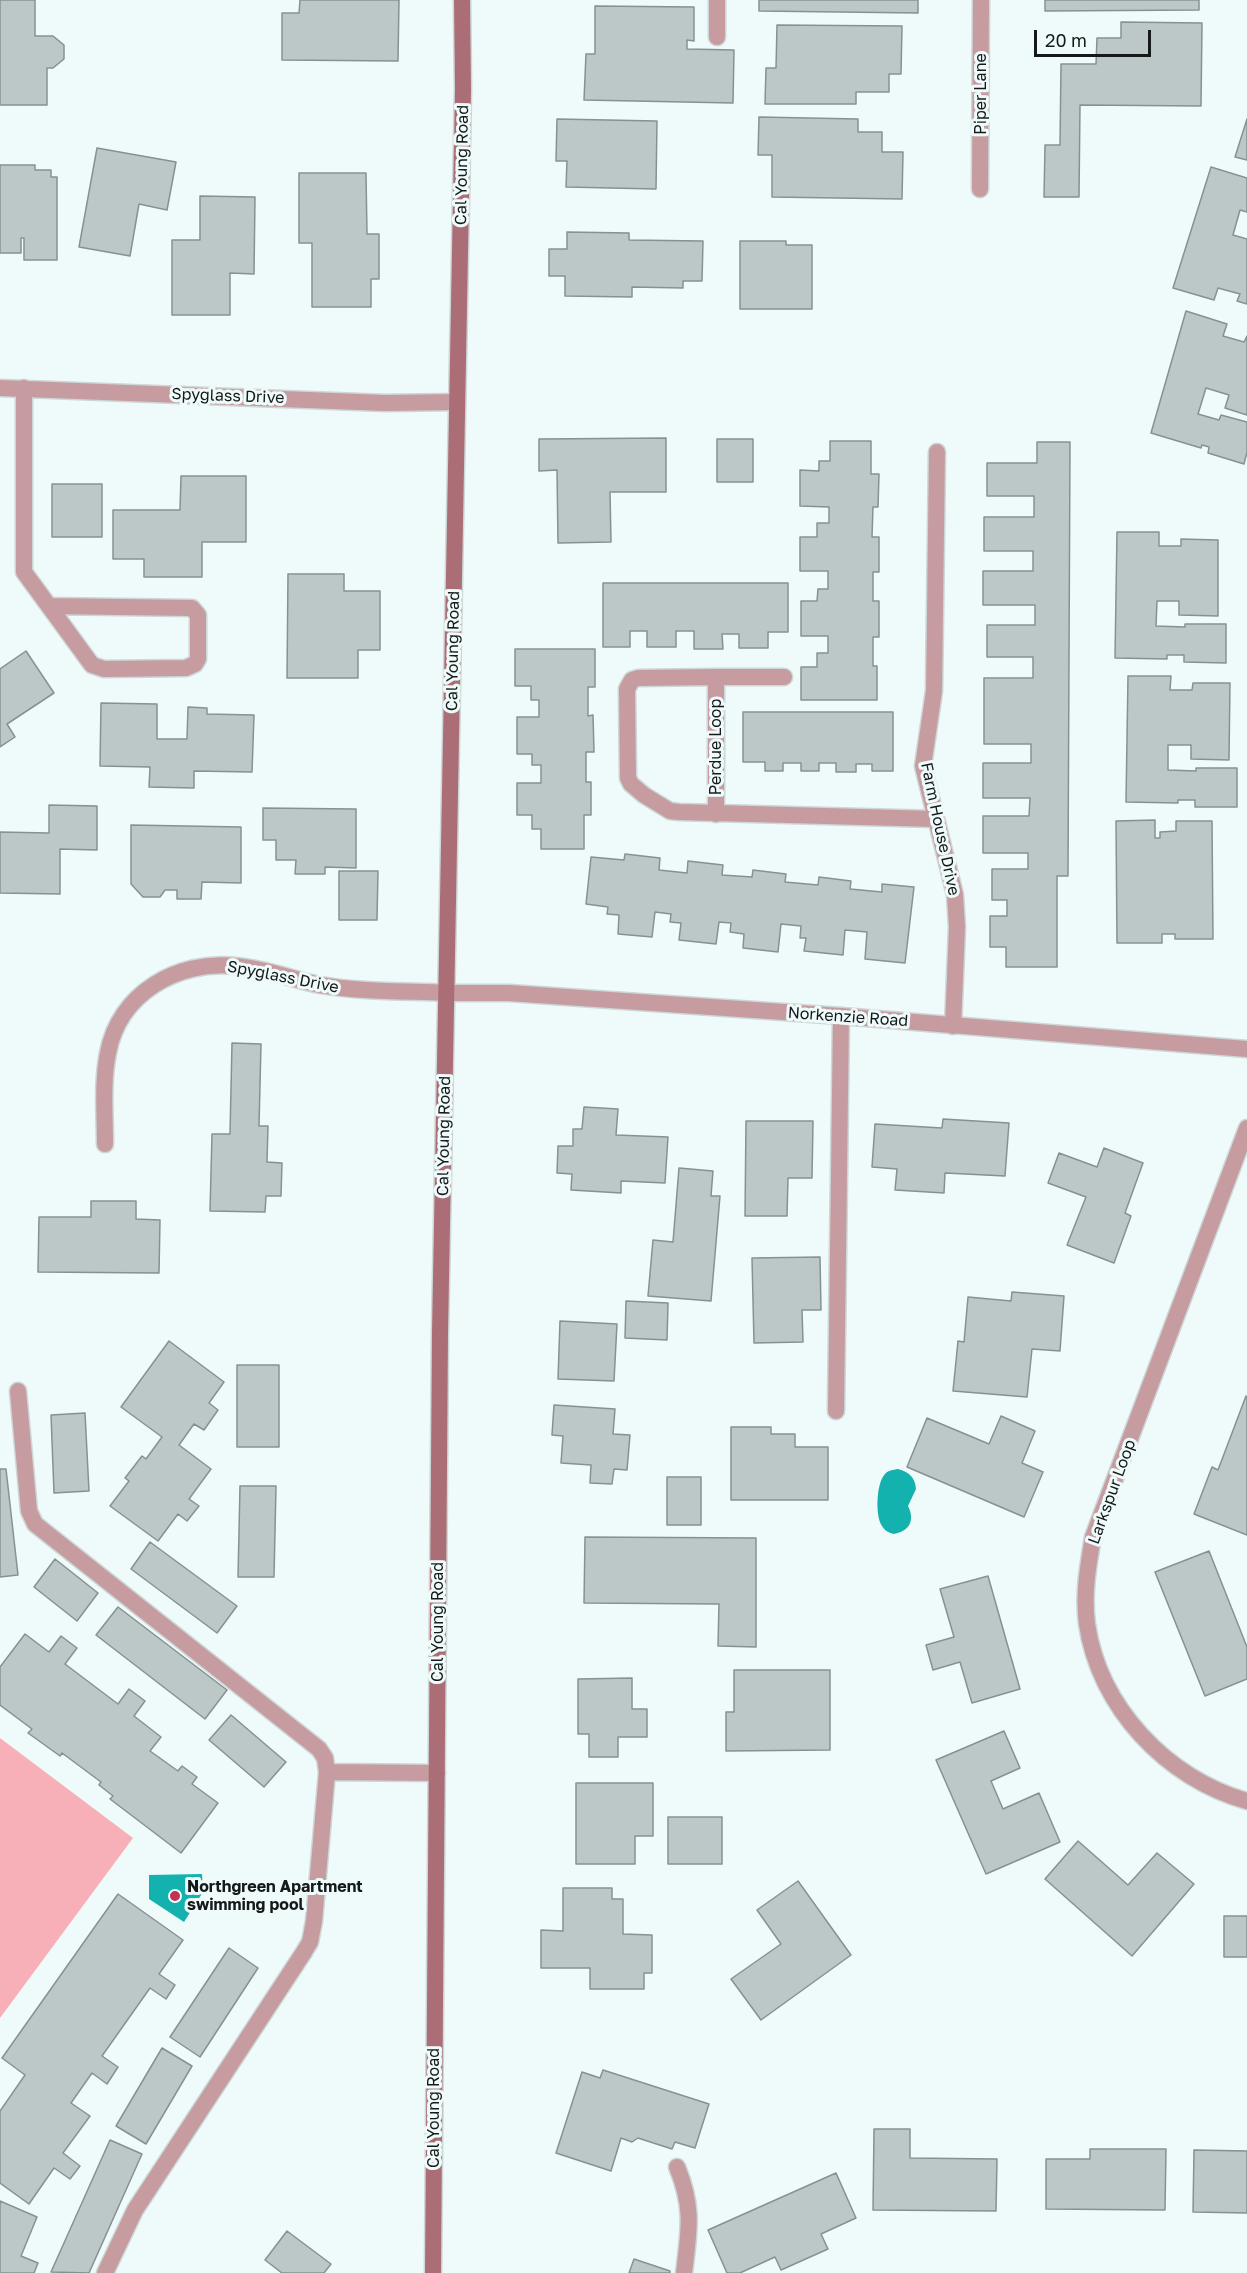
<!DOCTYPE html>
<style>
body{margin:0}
#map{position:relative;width:1247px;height:2273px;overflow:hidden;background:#effbfa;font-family:"Golos Text",sans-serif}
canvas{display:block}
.scale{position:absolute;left:1034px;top:30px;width:117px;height:27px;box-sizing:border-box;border:3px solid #151919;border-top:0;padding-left:8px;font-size:18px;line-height:21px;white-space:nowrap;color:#151919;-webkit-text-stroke:4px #effbfa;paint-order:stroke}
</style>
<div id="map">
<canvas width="1247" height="2273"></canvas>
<div class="scale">20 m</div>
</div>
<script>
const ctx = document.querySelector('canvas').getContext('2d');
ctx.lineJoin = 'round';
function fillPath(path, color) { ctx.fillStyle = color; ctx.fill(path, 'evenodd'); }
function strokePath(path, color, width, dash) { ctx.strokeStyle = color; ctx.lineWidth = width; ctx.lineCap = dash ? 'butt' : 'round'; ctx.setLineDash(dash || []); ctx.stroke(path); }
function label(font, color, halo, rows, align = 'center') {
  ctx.font = font + ' "Golos Text",sans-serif'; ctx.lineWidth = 6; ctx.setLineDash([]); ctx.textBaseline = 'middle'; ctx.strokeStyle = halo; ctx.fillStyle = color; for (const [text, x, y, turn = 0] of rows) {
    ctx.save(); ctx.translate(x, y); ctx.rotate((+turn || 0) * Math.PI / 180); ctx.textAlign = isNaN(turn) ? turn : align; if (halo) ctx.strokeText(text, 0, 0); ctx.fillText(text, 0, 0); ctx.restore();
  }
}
const green = new Path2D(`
 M0 1738 133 1838 0 2018Z`);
const water = new Path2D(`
 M898 1469C909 1472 915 1477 916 1489L908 1506C915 1520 910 1531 894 1534 889 1533 885 1531 882 1526 875 1517 876 1483 885 1474 888 1470 893 1470 898 1469Z
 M202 1874 203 1892 184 1922 149 1899V1875Z`);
const building = new Path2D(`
 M0 0H35V36H53L64 45V59L53 68H47V105H0Z
 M300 0H399L398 61 282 60V13H299Z
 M759 0H918V13L759 11Z
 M1045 0H1199V10L1045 11Z
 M595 6 694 7V41L687 40V49L734 50 733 103 584 100 586 54H595Z
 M1121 22 1202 23 1201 106 1080 105 1079 197H1044L1045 145H1060L1061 64H1096L1097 38H1121Z
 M777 25 902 26 901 74H889V92H856V104H765L766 68H776Z
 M759 117 858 119V132H882V152H903L902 199 772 197V155H758Z
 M557 119 657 121 656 189 566 187 567 161H556Z
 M1247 119V160L1235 157Z
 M97 148 176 162 167 210 139 204 130 256 79 247Z
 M0 165H35V170H51V177H57V260H24V238H21V253H0Z
 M1211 167 1247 178V212L1240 210 1233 235 1247 239V304L1237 301 1240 294 1218 288 1214 300 1173 288Z
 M299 173H366L367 234H379V279H371V307H312V243H299Z
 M200 196 255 197 254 274 230 273V315H172V240H200Z
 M567 232 629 233V240L703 241 702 281H683V288L632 287V297L565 296V276H549V249H567Z
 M740 241H786V245H812V309H740Z
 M1186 311 1227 324 1223 336 1244 342 1247 336V415L1225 408 1229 395 1206 388 1198 414 1219 420 1221 415 1247 422V452L1244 464 1208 453 1209 447 1202 445 1201 448 1151 433Z
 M666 438V492H610L611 542 558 543 557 470 539 471V439Z
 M717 439H753V482H717Z
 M830 441H871V474H879L878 507H873L872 537H879V572H873V601H879V637H873V666H877V700H801V667H817V653H828V636H801V601H817L818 589H828V571H800V537H817V523H829V507L800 506V470L819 471V461H830Z
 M1037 442H1070L1068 876H1057V967H1006V947H990V916H1007V900H992V869H1028V853H983V816H1029L1030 798H983V763H1031V744H984V678H1033V657H987V625H1035V605H983V571H1033V551H984V517H1034V496H987V463H1037Z
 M181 476H246V542H202V577H144V559H113V510H180Z
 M52 484H102V537H52Z
 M1117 532H1159V546H1181V539L1218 540V616L1179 615V601H1157L1156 626 1185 627V624H1226V663L1184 662V655H1167V659L1115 658Z
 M288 574H344V591H380V650H358V678H287Z
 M603 583H788V632H768V648H739V634H722L723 649H694V631H676V647H647V631H630V647H603Z
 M515 649H595V687H588V716L593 715 594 752H586V782H591V815H584V849H541V829H532V815H517V783H541V765H532V754H517V717H539V700H531V686H515Z
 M26 651 54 693 7 724 15 737 0 747V669Z
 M1128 676H1171L1170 690H1192L1193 683H1230L1229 760 1191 759V745H1168V770L1196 771V768H1237V807H1195V800H1178V803L1126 802Z
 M101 703 157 704V739H187L188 707 207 708V714L254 715 252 772 194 771V788L149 787 150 767 100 766Z
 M743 712H893V771H872V764H856V772H836V763H819V771H801V763H783V771H765V762H743Z
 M49 805 97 806V850L60 849V894L0 893V832L49 833Z
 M263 808 356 809V868L325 867V874H295L296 860H276V840H263Z
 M1155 820V838H1160V832L1176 831V821H1212L1213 939H1175V934H1162V943H1117L1116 821Z
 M131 825 241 827V883L202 882 201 899H177V890H165L160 897H143L131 884Z
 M625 854 660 858 659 870 687 873 688 861 723 865 722 875 752 877 753 870 786 874 785 882 818 885 819 877 851 881 850 889 882 892V884L914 887 905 963 865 959 867 932 845 930 843 955 804 951 806 938H800L801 926 781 924 778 952 743 948 744 934 730 932 731 923 719 922 716 944 679 940 681 923 670 922 671 914 655 912 652 937 618 934 619 915 607 914 608 907 586 904 591 857 624 860Z
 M339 871H378L377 920H339Z
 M232 1043 261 1044 259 1126H268L267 1162 282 1163 281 1196H266L265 1212 210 1211 212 1134H230Z
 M584 1107 618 1109 616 1135 668 1137 665 1183 621 1181V1193L571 1190 572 1174 557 1173 558 1146H573V1129H582Z
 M943 1119 1009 1123 1005 1176 945 1173 944 1193 895 1190 897 1169 872 1167 875 1124 942 1128Z
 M746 1121H813L812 1178H788L787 1216H745Z
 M1104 1148 1143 1163 1125 1213 1131 1216 1114 1263 1067 1245 1086 1197 1048 1183 1059 1153 1097 1167Z
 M679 1168 713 1171 711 1196H720L711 1301 648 1296 653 1240 673 1242Z
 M91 1201H136V1219L160 1220 159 1273 38 1272 39 1217H91Z
 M820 1257 821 1310H802L803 1342 754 1343 752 1258Z
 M1012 1292 1064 1296 1060 1351 1032 1349 1027 1397 953 1391 958 1341 964 1342 968 1297 1011 1301Z
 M626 1301 668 1303 667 1340 625 1338Z
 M560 1321 617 1324 614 1381 558 1379Z
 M169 1341 224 1382 209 1403 218 1410 204 1430 194 1424 179 1445 211 1469 189 1499 199 1506 187 1521 178 1514 158 1541 110 1506 129 1481 125 1478 142 1456 146 1459 162 1437 121 1407Z
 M237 1365H279V1447H237Z
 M1246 1396 1247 1397V1535L1194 1514 1212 1467 1218 1470Z
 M554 1405 615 1409 613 1434 630 1435 627 1470 614 1469 612 1484 590 1483 591 1465 561 1463 563 1436 552 1435Z
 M85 1413 89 1491 54 1493 51 1415Z
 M1001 1416 1035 1431 1022 1463 1043 1472 1024 1517 907 1467 927 1418 989 1444Z
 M731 1427H771V1434H795V1447H828V1500H731Z
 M0 1469H6L18 1575 0 1577Z
 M667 1477H701V1525H667Z
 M240 1486H276L274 1577H238Z
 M585 1537 756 1538V1647L718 1646 719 1604 584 1603Z
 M150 1542 237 1606 217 1633 131 1569Z
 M1209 1551 1247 1647V1679L1205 1696 1155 1572Z
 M55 1559 98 1593 77 1621 34 1587Z
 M988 1576 1020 1689 972 1703 960 1662 933 1670 926 1645 954 1637 940 1589Z
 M118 1607 227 1690 205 1719 96 1635Z
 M25 1634 49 1652 61 1636 77 1648 65 1664 118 1704 129 1689 145 1701 134 1716 161 1737 150 1751 178 1771 182 1766 197 1777 192 1784 218 1803 181 1853 110 1799 113 1796 99 1785 101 1782 62 1753 60 1756 28 1733 32 1729 0 1705V1667Z
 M734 1670H830V1750L726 1751V1712H734Z
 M632 1678V1709H647V1737H618V1757H589V1734H578V1679Z
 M231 1715 286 1762 264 1787 209 1740Z
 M1004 1731 1020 1768 991 1781 1003 1809 1039 1793 1060 1842 986 1874 936 1760Z
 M576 1783H653V1836H635V1864H576Z
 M668 1817H722V1864H668Z
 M1078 1841 1128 1885 1157 1853 1194 1884 1132 1956 1045 1879Z
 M798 1881 851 1955 761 2020 731 1979 781 1944 757 1910Z
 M563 1888H612V1899H623V1934L652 1935V1973H644V1989H590V1968H541V1930L563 1931Z
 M118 1894 183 1940 159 1974 175 1985 166 1999 150 1988 102 2056 118 2067 107 2084 92 2073 71 2103 90 2116 63 2153 80 2166 70 2179 54 2168 29 2204 0 2183V2111L25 2075 2 2058Z
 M1224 1916H1247V1957H1224Z
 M229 1948 258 1968 200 2057 170 2037Z
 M162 2048 192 2066 146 2144 116 2126Z
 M603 2070 709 2104 695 2148 675 2142 672 2149 638 2138 632 2142 621 2138 611 2171 556 2153 582 2072 600 2078Z
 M874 2129H910V2158L997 2159 996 2211 873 2210Z
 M110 2140 142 2154 89 2273 51 2272Z
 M1090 2149H1166L1165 2210 1046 2209V2159H1090Z
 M1194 2150 1247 2151V2213L1193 2212Z
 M836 2173 856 2218 821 2234 828 2249 781 2270 775 2257 740 2273H727L708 2230Z
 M0 2201 37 2217 21 2256 38 2263 34 2273H0Z
 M287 2231 331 2264 324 2273H282L265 2260Z
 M634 2259 670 2271V2273H629Z`);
const service = new Path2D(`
 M937 452 934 691 923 766 955 895 957 927 953 1026
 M716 677H784
 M716 814V677L638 678 632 680 627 689 628 778 631 784 644 795 670 811 679 812 935 819
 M18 1391 29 1511 35 1524 319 1749 325 1758 327 1772 437 1773
 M677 2167C694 2208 689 2231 684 2273
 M105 2273 135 2210 304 1952 310 1942 314 1921 327 1772`);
const minor = new Path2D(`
 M717 37V0
 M980 189 981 0
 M0 388 385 403 457 402
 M24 388V572L92 665 104 669 186 668 195 664 198 659V615L192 608 49 606
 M1247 1128 1093 1537C1088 1566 1083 1595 1087 1624 1099 1707 1167 1779 1247 1801
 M105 1144C105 1115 102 1082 108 1053 119 993 178 960 235 966 264 968 291 979 320 985 362 992 405 991 448 993
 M836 1411 841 1016`);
const tertiary = new Path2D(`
 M448 993H509L841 1016 1247 1049`);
const secondary = new Path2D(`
 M433 2273 440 1332 463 89 462 0`);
const markers = [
 [175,1896,6,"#c23255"]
];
const streetNames = [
 ["Piper Lane",981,94,-90],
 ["Cal Young Road",462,165,-89],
 ["Spyglass Drive",228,396,2],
 ["Cal Young Road",453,651,-89],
 ["Perdue Loop",716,747,-90],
 ["Farm House Drive",940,829,78],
 ["Spyglass Drive",283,977,11],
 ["Norkenzie Road",848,1017,4],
 ["Cal Young Road",444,1136,-89],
 ["Larkspur Loop",1112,1492,-70],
 ["Cal Young Road",438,1622,-90],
 ["Cal Young Road",434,2108,-90]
];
const poiNames = [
 ["Northgreen Apartment",187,1887],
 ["swimming pool",187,1905]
];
fillPath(green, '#f8b0b8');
fillPath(water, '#14b2ae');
fillPath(building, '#bcc8c7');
strokePath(building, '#869191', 1.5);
strokePath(service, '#ccd7d6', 19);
strokePath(minor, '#ccd7d6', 19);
strokePath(tertiary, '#ccd7d6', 19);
strokePath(secondary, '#ccd7d6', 19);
strokePath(service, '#c79ca0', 16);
strokePath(minor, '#c79ca0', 16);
strokePath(tertiary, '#c79ca0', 16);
strokePath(secondary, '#ac6e76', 16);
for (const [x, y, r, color] of markers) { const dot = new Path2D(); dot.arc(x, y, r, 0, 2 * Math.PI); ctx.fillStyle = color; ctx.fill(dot); strokePath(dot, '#effbfa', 2); }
label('16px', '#151919', '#effbfa', streetNames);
label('bold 16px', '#151919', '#effbfa', poiNames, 'left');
</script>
